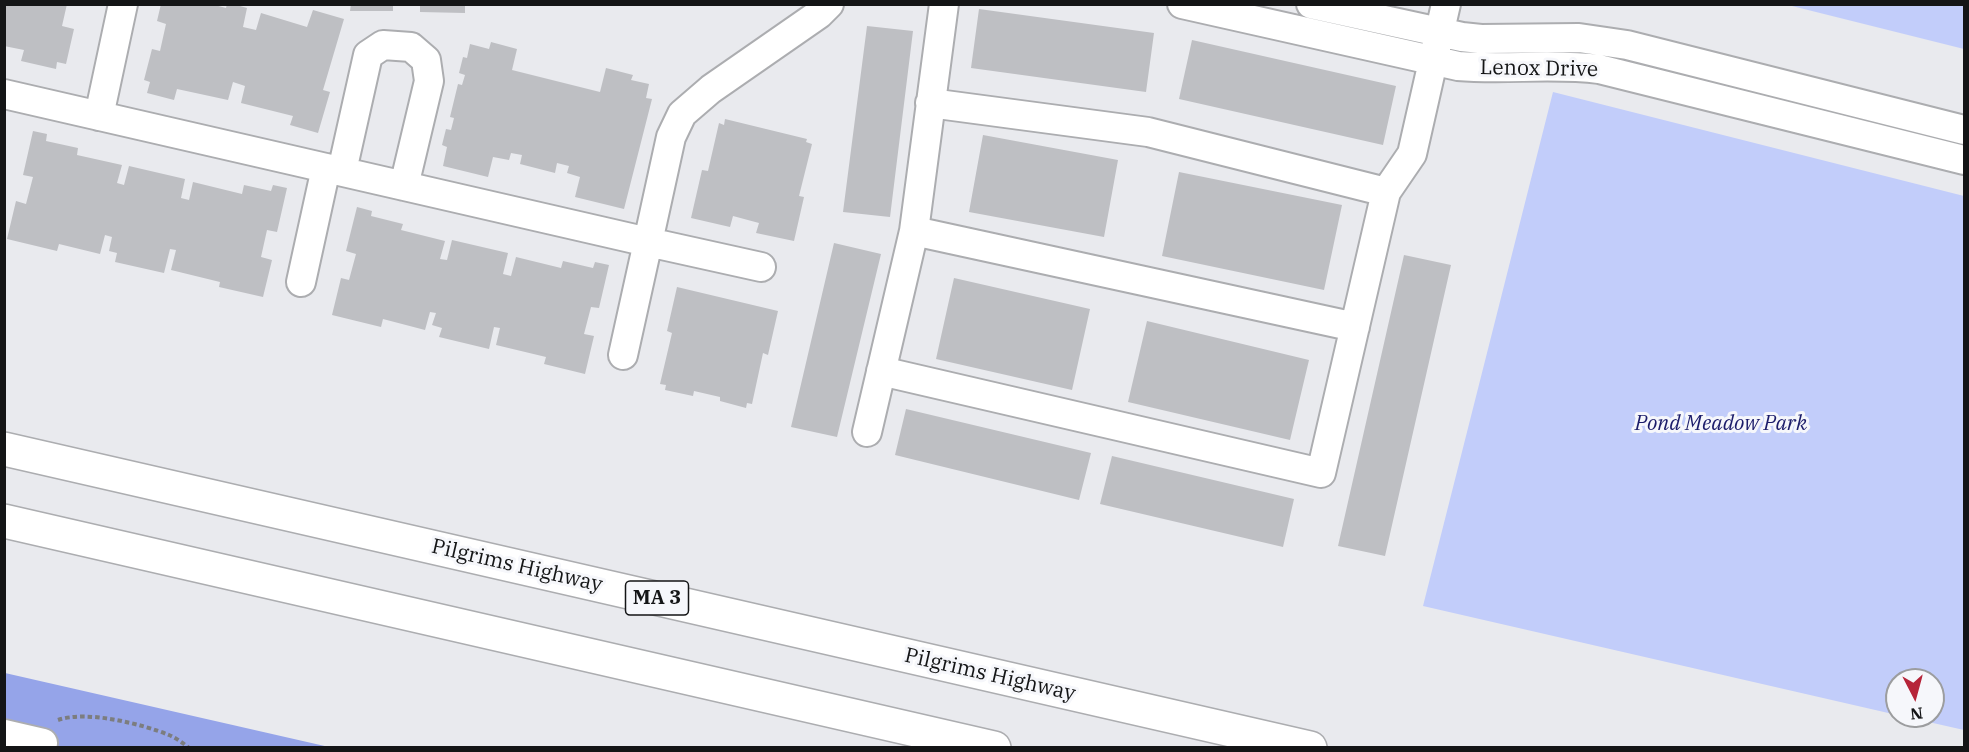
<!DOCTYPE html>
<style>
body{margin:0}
#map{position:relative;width:1969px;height:752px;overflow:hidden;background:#e9eaee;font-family:"IBM Plex Serif",serif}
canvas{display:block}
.frame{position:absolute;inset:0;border:6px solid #141516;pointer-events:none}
.north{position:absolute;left:1885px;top:668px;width:60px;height:60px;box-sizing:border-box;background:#f6f7fb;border:2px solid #9c9d9f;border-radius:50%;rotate:174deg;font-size:16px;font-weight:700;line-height:24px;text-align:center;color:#141516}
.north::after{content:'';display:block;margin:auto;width:21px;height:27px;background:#b62439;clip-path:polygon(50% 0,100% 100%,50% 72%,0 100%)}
</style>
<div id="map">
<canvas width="1969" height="752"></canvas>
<div class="frame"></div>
<div class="north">N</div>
</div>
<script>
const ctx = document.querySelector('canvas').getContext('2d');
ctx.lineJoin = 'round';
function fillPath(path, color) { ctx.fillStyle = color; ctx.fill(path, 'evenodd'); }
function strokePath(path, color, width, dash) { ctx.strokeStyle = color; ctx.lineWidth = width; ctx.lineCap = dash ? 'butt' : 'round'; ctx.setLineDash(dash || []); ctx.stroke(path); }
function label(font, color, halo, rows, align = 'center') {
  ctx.font = font + ' "IBM Plex Serif",serif'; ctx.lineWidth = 6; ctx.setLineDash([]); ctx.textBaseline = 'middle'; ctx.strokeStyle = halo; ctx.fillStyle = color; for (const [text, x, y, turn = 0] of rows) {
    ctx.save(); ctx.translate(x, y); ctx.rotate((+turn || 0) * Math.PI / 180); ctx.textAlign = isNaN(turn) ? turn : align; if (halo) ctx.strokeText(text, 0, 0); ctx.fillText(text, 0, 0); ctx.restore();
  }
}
const green = new Path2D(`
 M1788 5H1964V49Z
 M1553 92 1964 196V730L1902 716H1933V680H1897V715L1423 606Z`);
const forest = new Path2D(`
 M5 673 329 747 5 748Z`);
const building = new Path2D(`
 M4 4H67L62 26 74 29 66 64 57 62 56 69 21 61 24 50 4 46Z
 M161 4H211L226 8 227 4H233L247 8 243 27 256 30 261 13 307 27 313 10 344 19 323 90 330 92 318 133 290 125 293 116 241 103 245 86 233 82 228 100 177 89 174 100 147 93 150 82 144 80 152 49 160 51 166 24 157 21Z
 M351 4H393V11H350Z
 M420 4H465V13L420 12Z
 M979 9 1154 33 1146 92 971 68Z
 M867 26 913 31 890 217 843 212Z
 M1192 40 1396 86 1383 145 1179 99Z
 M491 42 517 49 512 70 600 92 606 68 633 75 631 80 649 84 646 98 652 99 624 209 575 197 580 177 567 173 569 166 557 163 555 173 520 164 522 155 511 153 509 160 493 157 488 177 443 166 447 147 442 145 446 129 451 130 454 118 450 117 458 84 462 85 465 75 459 73 463 57 467 58 470 44 489 49Z
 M725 119 807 139 806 142 812 144 799 196 804 197 794 241 756 233 759 223 733 216 730 227 691 218 702 170 708 171 719 123 724 125Z
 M33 131 47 134 46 141 78 148 77 155 122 165 117 183 124 185 129 166 185 179 181 198 189 200 193 182 242 194 244 185 271 191 273 185 287 188 277 232 267 230 261 257 272 260 263 297 219 287 220 282 171 270 176 250 170 249 164 273 115 262 117 253 109 251 112 237 105 235 100 254 59 244 57 251 7 239 16 201 26 204 33 177 23 175Z
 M983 135 1118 160 1104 237 969 212Z
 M1179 172 1342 205 1324 290 1162 256Z
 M357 207 372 211 371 216 403 224 401 230 445 241 440 259 447 260 452 240 508 253 503 274 511 276 516 257 561 268 563 261 593 268 595 262 609 265 599 308 591 307 584 334 594 336 585 374 544 364 546 357 496 345 500 328 494 327 489 349 439 337 442 328 432 325 436 313 430 312 425 330 383 319 381 327 332 315 341 278 349 280 356 254 346 251Z
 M834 243 881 254 837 437 791 427Z
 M1404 255 1451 265 1385 556 1338 546Z
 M954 278 1090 309 1072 390 936 359Z
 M677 287 778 311 768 355 763 353 752 404 747 403 746 408 720 401V397L694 391 693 396 665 390 666 385 660 384 672 333 667 331Z
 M1147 321 1309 360 1290 440 1128 402Z
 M906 409 1091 453 1079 500 895 455Z
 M1112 456 1294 499 1283 547 1100 504Z`);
const path = new Path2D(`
 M58 720C87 710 142 724 169 735 176 738 183 743 189 748`);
const minor = new Path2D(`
 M1182 4 1458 66C1505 70 1552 63 1599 69L1964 160
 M1311 4 1462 37 1481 39 1579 38 1627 45 1964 130
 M4 94 648 242 671 137 682 114 711 89 819 14 829 4
 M930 103 1148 132 1386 192
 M99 116 123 4
 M342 171 368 55 383 45 411 47 426 60 429 81 404 186
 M914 231 1355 327
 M301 282 326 168
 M623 355 648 242 761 267
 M881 371 1321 473 1386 192 1412 154 1446 4
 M867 432 914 231 944 4
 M4 734 43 743`);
const highway = new Path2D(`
 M4 449 1310 748
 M4 521 994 748`);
const shields = [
 [657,598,63]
];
const shieldNames = [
 ["MA 3",657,598]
];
const streetNames = [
 ["Lenox Drive",1539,69,1],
 ["Pilgrims Highway",517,566,13],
 ["Pilgrims Highway",990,675,13]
];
const parkNames = [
 ["Pond Meadow Park",1721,424]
];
fillPath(green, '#c2cdfa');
fillPath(forest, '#95a4e9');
fillPath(building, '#bebfc3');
strokePath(minor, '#acadb0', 32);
strokePath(highway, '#acadb0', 36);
strokePath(path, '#7c7d7f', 4, [4.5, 3]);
strokePath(minor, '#fff', 28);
strokePath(highway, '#fff', 33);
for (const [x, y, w] of shields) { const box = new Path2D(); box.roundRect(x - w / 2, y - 17, w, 34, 4.5); ctx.fillStyle = '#f6f7fb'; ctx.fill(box); strokePath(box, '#141516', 1.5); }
label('bold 20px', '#141516', null, shieldNames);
label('21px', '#141516', '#f6f7fb', streetNames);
label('italic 21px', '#1b1c6a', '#f6f7fb', parkNames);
</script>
